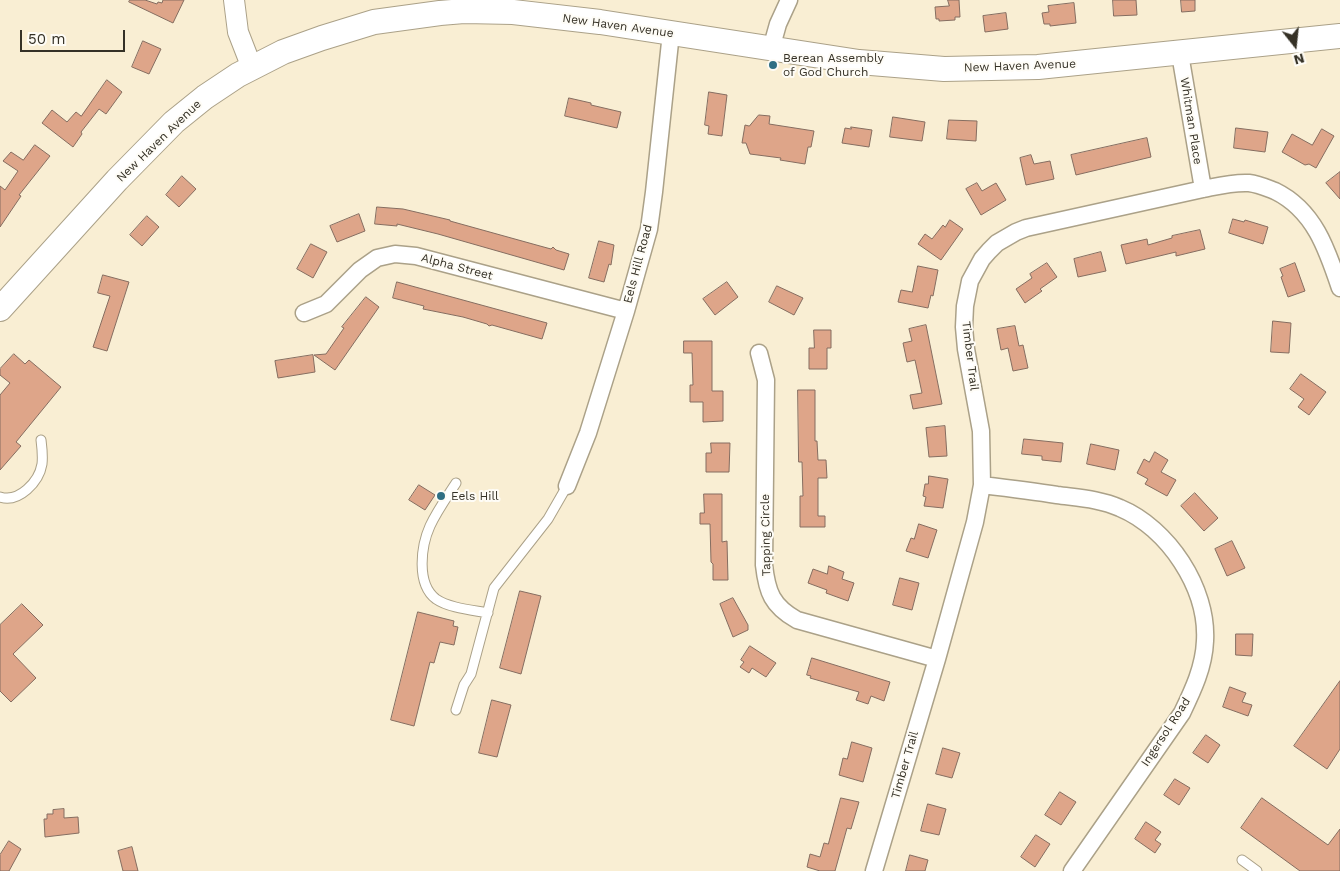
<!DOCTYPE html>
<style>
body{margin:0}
#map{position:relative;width:1340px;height:871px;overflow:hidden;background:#f9eed3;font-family:"Work Sans",sans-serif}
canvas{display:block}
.north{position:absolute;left:1270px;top:20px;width:50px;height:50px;-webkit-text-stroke:4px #fefcf6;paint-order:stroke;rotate:164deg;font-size:14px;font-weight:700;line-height:20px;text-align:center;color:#353126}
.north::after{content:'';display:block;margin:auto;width:18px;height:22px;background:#353126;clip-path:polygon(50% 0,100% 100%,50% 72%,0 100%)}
.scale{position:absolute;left:20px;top:30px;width:105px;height:22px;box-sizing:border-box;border:2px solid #353126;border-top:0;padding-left:6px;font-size:15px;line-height:18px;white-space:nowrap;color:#353126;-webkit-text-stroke:4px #fefcf6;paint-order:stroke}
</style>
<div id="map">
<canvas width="1340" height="871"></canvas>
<div class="north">N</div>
<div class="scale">50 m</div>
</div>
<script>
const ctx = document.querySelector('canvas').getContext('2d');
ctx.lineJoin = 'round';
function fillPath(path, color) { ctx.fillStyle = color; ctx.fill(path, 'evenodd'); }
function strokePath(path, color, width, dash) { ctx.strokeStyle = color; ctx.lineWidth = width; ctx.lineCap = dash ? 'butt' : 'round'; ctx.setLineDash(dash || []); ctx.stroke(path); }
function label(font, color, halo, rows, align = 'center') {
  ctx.font = font + ' "Work Sans",sans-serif'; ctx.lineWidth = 4; ctx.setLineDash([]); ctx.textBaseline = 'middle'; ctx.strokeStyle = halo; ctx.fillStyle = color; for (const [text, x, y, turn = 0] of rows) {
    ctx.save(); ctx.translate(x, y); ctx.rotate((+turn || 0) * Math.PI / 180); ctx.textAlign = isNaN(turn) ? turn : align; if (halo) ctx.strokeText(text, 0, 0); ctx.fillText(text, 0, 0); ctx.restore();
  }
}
const building = new Path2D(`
 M130 0H145L157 4 158 2 162 3 163 0H184L173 23 129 2Z
 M948 0H959L960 17H955V20L939 21V19H936L935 7 949 6Z
 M1113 0H1136L1137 15 1114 16Z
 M1181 0H1195V11L1182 12Z
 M1074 3 1076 23 1050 26V24H1044L1042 13 1049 12 1048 6Z
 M1006 13 1008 29 985 32 983 16Z
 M143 41 161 49 149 74 132 67Z
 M107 80 122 92 106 114 99 109 81 132 82 134 73 147 42 123 52 110 67 122 76 112 81 116Z
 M709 92 727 95 722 136 708 134 709 126 705 125Z
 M569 98 591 103V105L621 112 617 128 565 116Z
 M759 115 770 116 769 124 814 131 811 147H808L805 164 780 160 781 158 750 154 746 143H742L745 125 749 126Z
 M893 117 925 122 922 141 890 137Z
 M949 120 977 121 976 141 947 139Z
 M851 127 872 130 869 147 842 143 845 128 851 129Z
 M1236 128 1268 132 1265 152 1234 148Z
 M1322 129 1334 136 1316 168 1309 164 1305 165 1282 152 1292 134 1312 145Z
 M1147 138 1151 157 1076 175 1071 155Z
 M35 145 50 156 19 195 21 196 0 227V186L5 190 18 171 3 161 11 152 23 160Z
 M1031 155 1034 164 1050 161 1054 179 1026 185 1020 158Z
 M1340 172V199L1326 183Z
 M182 176 196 189 179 207 166 195Z
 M977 183 982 191 996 183 1006 200 981 215 966 189Z
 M377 207 403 209 450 220V221L540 246 551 249 553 247 556 250 569 254 564 270 438 234 397 224V226L375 224Z
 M359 214 365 231 337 242 330 226Z
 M147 216 159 227 142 246 130 235Z
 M1233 219 1244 222 1245 220 1268 227 1263 244 1229 233Z
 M950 220 963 229 941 260 918 244 925 234 932 239 943 225 945 227Z
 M1200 230 1205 249 1176 256V252L1126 264 1121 245 1147 239 1148 245 1172 238V236Z
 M599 241 614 245 611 265 609 264 604 282 589 278Z
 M311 244 327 252 313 278 297 269Z
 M1101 252 1106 271 1078 277 1074 259Z
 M1047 263 1057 277 1040 289 1042 291 1025 303 1016 289 1032 278 1030 274Z
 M1295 263 1305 291 1288 297 1281 277 1283 276 1280 269Z
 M918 266 938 270 933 296 931 295 928 308 898 302 901 290 912 292Z
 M103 275 129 282 107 351 93 347 110 296 98 293Z
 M397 282 547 323 542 339 492 325 489 326 487 324 463 317 423 309 424 306 393 298Z
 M727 282 738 297 715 315 703 299Z
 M777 286 803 298 794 315 769 302Z
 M366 297 379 307 335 370 314 355 326 354 344 328 342 327Z
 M1273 321 1291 323 1289 353 1271 352Z
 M926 325 942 404 913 409 910 395 922 393 915 360 907 362 903 343 912 341 909 329Z
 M1015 326 1019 346 1023 345 1028 368 1013 371 1008 348 1001 350 997 329Z
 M814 330H831V348H827V369H809V348H814Z
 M684 341H712V391H723V421L703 422V402H690V385H693L692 353H684Z
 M14 354 25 364 29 360 61 387 16 442 21 446 0 470V395L10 383 0 375V369Z
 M313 355 315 372 278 378 275 361Z
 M1301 374 1326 392 1309 415 1298 407 1304 399 1290 389Z
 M798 390H815V441H817L818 460H826L827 478H818V516H825V527H800V496H803L802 462H799Z
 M945 426 947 456 929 457 926 428Z
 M1024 439 1063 443 1061 462 1042 460V456L1022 454Z
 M711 443H730L729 472H706V453H711Z
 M1091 444 1119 450 1115 470 1087 464Z
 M1155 452 1168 460 1161 472 1176 480 1167 496 1145 484 1148 479 1137 473 1144 459 1149 462Z
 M929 476 948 479 943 508 924 506 926 497 923 496 925 484H928Z
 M419 485 435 495 425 510 409 500Z
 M1195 493 1218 518 1204 531 1181 506Z
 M704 494H722V542L727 541 728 580H713V564L711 562 710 524H700V513H704Z
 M919 524 937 530 928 558 906 551 911 538 914 539Z
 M1232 541 1245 568 1227 576 1215 549Z
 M829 566 844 572 842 579 854 583 848 601 826 593 827 590 808 583 813 569 827 574Z
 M900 578 919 583 912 610 893 605Z
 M520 591 541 596 521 674 500 668Z
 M733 598 748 625V630L733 637 720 604Z
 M22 604 43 625 13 654 36 678 11 702 0 691V625Z
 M418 612 454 621 453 626 458 627 454 645 440 642 434 663 430 662 414 726 391 720Z
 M1236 634H1253L1252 656 1236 655Z
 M750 646 776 663 766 677 752 668 749 673 740 667 744 662 741 660Z
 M812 658 890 682 884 701 871 696 868 704 856 700 859 692 810 678 811 676 807 675Z
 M1340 681V749L1327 769 1294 746Z
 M1230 687 1246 693 1242 702 1252 705 1248 716 1223 707Z
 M492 700 511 705 497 757 479 753Z
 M1206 735 1220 745 1208 763 1193 753Z
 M852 742 872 748 863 782 839 775 843 758 847 759Z
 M943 748 960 753 952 778 936 774Z
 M1175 779 1190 788 1179 805 1164 795Z
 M1060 792 1076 802 1061 825 1045 815Z
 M841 798 859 802 851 829 847 828 835 871H820L807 867 810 854 820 857 824 843 828 844Z
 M1262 798 1328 845 1340 829V871H1300L1241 828Z
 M928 804 946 809 939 835 921 831Z
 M64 809V818L78 817 79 833 45 837 44 819H47V814H53V810Z
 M1146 822 1161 832 1155 840 1161 844 1155 853 1135 839Z
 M1036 835 1050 844 1035 867 1021 857Z
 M9 841 21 849 9 871H0V855Z
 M132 847 138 871H123L118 851Z
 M910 855 928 860 925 871H906Z`);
const service = new Path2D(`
 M456 483C447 497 437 511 430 526 421 546 416 584 436 599 449 608 472 610 488 613
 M0 497C19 503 39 482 42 464 43 455 42 448 41 440
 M456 710 464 685 471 674 494 588 548 519 567 486
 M1242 860 1257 871`);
const minor = new Path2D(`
 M771 49 778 24 789 0
 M1180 54 1203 189
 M304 313 326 304 360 270 377 258 395 254 416 256 626 311
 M759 353 766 380 764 565C767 592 772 606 797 620L937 659
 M982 485C1007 488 1032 491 1057 495 1079 498 1100 499 1120 508 1168 528 1208 588 1205 641 1204 667 1193 690 1182 713L1072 871
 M567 486 588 433 626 311 649 229 654 192 671 33
 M874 871 937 659 975 522 982 485 981 431 966 349 964 327 965 306 970 281 982 259 989 251 997 243 1016 232 1026 228 1203 189C1218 186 1233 182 1249 183 1258 184 1267 188 1275 191 1314 210 1327 249 1340 288`);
const tertiary = new Path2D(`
 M234 0 238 32 252 68`);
const secondary = new Path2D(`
 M0 309 117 180 174 122 205 97 238 75 283 52 322 38 374 22 440 13 464 11 513 12 600 22 859 62 944 69 1038 67 1340 36`);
const markers = [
 [773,65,5,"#306f84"],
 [441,496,5,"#306f84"]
];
const streetNames = [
 ["New Haven Avenue",618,26,8],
 ["New Haven Avenue",1020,66,-2],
 ["Whitman Place",1191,121,81],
 ["New Haven Avenue",159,141,-44],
 ["Eels Hill Road",638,264,-75],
 ["Alpha Street",457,267,15],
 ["Timber Trail",970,356,83],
 ["Tapping Circle",766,535,-91],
 ["Ingersol Road",1166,732,-57],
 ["Timber Trail",905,765,-74]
];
const poiNames = [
 ["Berean Assembly",783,58],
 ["of God Church",783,72],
 ["Eels Hill",451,496]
];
fillPath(building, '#dea589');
strokePath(building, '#856d60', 1);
strokePath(service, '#aba188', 11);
strokePath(minor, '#aba188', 19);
strokePath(tertiary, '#aba188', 22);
strokePath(secondary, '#aba188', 26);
strokePath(service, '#fff', 9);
strokePath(minor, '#fff', 16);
strokePath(tertiary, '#fff', 20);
strokePath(secondary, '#fff', 24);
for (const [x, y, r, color] of markers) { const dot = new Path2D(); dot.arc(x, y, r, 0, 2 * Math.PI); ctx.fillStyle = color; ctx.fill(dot); strokePath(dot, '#fefcf6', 2); }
label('12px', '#353126', '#fefcf6', streetNames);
label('12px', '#353126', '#fefcf6', poiNames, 'left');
</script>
